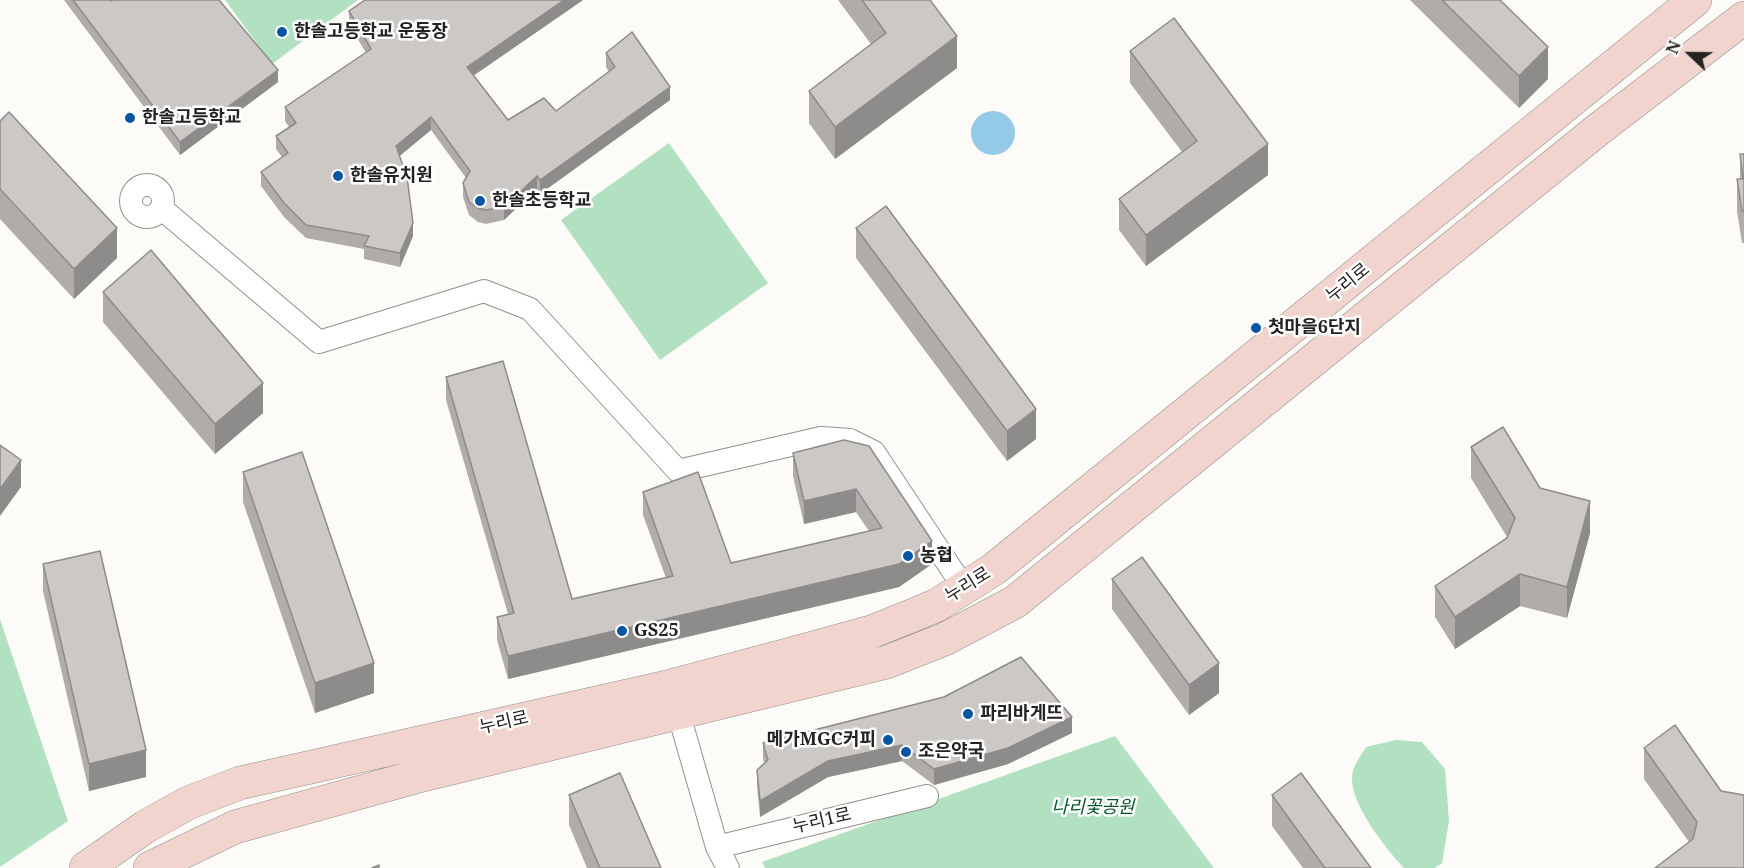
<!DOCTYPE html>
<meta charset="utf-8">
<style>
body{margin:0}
#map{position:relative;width:1744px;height:868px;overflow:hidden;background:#fdfbf8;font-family:"Noto Serif",serif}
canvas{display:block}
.north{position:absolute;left:1660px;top:24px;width:60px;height:60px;-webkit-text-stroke:4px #fff;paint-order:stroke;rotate:292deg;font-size:16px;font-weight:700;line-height:24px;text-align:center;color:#242322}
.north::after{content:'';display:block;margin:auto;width:21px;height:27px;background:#242322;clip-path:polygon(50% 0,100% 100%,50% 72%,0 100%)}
</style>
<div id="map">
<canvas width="1744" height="868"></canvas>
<div class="north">N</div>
</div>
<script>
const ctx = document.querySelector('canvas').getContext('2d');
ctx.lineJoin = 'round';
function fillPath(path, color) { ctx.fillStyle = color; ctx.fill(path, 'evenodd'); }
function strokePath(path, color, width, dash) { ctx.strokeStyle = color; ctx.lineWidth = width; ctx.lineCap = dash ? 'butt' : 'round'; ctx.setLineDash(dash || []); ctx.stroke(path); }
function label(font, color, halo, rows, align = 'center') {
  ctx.font = font + ' "Noto Serif","Noto Sans KR",serif'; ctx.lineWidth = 5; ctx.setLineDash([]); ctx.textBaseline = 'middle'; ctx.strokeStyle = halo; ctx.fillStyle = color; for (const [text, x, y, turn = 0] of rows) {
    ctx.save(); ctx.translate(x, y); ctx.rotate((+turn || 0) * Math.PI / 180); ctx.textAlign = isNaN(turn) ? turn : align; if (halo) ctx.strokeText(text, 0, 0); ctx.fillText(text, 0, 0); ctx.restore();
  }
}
const green = new Path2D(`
 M225 0H358L272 64Z
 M669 143 768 283 660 360 561 220Z
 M0 619 68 821 0 867Z
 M1115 736 1214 868H765L762 862Z
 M1396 740 1422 742 1445 769 1449 821 1442 863 1435 868H1404C1386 849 1345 798 1353 771 1355 763 1362 754 1366 747Z`);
const water = new Path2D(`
 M971 133a22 22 0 1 1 44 0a22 22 0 1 1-44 0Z`);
const street = new Path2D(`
 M131 201a16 16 0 1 1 32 0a16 16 0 1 1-32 0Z
 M161 208 319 342 484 291 530 309 678 471 821 438 850 440 874 452 964 588
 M675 701 717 847 728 868
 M717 847 927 796`);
const secondary = new Path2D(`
 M86 868 145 827 188 803 240 783 671 686 791 654 871 632 911 616 937 605 994 569 1695 0
 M150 868 235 827 415 777 887 662 945 639 1015 602 1600 128 1744 18`);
const wall = new Path2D(`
 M64 0H110L278 82 180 155Z
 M583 0 473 76 508 120 556 111 609 72 606 67V53L670 100 540 194 537 189 504 220 486 224 478 222 469 215 463 197V183L466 178 431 130 399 156 413 236 400 267 364 259V249L306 238 284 217 261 186V172L282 157 276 149V136L289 127 285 121V107L366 53 349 24V11Z
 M838 0H930L957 68 835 159 809 123V91L871 44Z
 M1410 0H1500L1548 79 1519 108Z
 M1130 51 1268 175 1146 266 1119 230V199L1182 152 1130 83Z
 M0 121 117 258 74 299 0 219Z
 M1740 154H1744V243H1742L1737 211V179H1740Z
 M856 228 1036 439 1007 461 856 258Z
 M103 292 263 413 215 454 103 322Z
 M446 377 572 599 666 578 643 515V492L731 563 869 531 856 512 804 524 793 476V453L844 440 932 564 899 587 508 679 497 640V617L508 614 446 400Z
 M1471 447 1540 488 1590 533 1567 618 1520 606 1455 649 1435 617V586L1507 537 1471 478Z
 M243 472 374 693 315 713 243 502Z
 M43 564 146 777 89 791 43 591Z
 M1112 579 1219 693 1189 715 1112 609Z
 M1072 733 1008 764 934 785 902 761 828 777 760 817 757 786V770L764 763 763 758V743Z
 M1644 748 1721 791 1744 795 1689 842 1644 779Z
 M569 795 661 868H587L569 825Z
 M1272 795 1371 868H1303L1272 826Z`);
const shadedWall = new Path2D(`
 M564 0H583L467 80V67Z
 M957 36V68L835 159V127Z
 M1548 47V79L1519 108V76Z
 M278 70V82L180 155V142Z
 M670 87V100L540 194V180Z
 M431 117V130L396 159V146Z
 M1268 144V175L1146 266V235Z
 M537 176V189L504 220V207Z
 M413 223V236L400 267V253Z
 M117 228V258L74 299V269Z
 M263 383V413L215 454V424Z
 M1036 409V439L1007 461V431Z
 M21 460V487L0 516V489Z
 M856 489V512L804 524V501Z
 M1590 501V533L1567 618V587Z
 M932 541V564L899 587 508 679V656Z
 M1520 574V606L1455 649V617Z
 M374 663V693L315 713V683Z
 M1219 663V693L1189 715V685Z
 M1072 717V733L1008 764 934 785V769Z
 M902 745V761L828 777 760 817V801L828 761Z
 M146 750V777L89 791V764Z`);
const building = new Path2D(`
 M73 0H110L111 1 112 0H219L278 70 180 142Z
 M365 0H564L467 67 508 120 544 98 556 111 615 67 606 53 632 32 670 87 540 180 537 176 504 207 486 210 478 208 469 202 463 183 470 171 431 117 396 146 407 177 413 223 400 253 364 246 369 236 306 225 284 203 261 172 288 153 276 136 296 123 285 107 371 49 349 11Z
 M862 0H930L957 36 835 127 809 91 886 33Z
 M1442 0H1500L1548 47 1519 76Z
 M1174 18 1268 144 1146 235 1119 199 1197 141 1130 51Z
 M9 112 117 228 74 269 0 189V121Z
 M1740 154H1744V211H1742L1737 179H1743Z
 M886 206 1036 409 1007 431 856 228Z
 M151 250 263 383 215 424 103 292Z
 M503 361 572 599 673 576 643 492 698 472 731 563 882 528 856 489 804 501 793 453 844 440 869 446 932 541 899 564 508 656 497 617 514 613 446 377Z
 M1503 427 1540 488 1590 501 1567 587 1520 574 1455 617 1435 586 1507 538 1515 518 1471 447Z
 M0 445 21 460 0 489Z
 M302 452 374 663 315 683 243 472Z
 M100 551 146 750 89 764 43 564Z
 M1142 557 1219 663 1189 685 1112 579Z
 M1021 657 1072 717 1008 748 934 769 902 745 828 761 760 801 757 770 768 760 763 743 944 697Z
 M1675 725 1721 791 1744 795V868H1655L1693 839 1697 822 1644 748Z
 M620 773 661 868H600L569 795Z
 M1301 773 1371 868H1325L1272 795Z
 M379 865V868H372Z`);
const markers = [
 [282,32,6,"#0756a4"],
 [130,118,6,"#0756a4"],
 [338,176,6,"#0756a4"],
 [480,201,6,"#0756a4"],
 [1256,328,6,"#0756a4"],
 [908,556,6,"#0756a4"],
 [622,631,6,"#0756a4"],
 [968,714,6,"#0756a4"],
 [888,740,6,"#0756a4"],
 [906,752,6,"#0756a4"]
];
const poiNames = [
 ["한솔고등학교 운동장",294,32],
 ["한솔고등학교",142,118],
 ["한솔유치원",350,176],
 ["한솔초등학교",492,201],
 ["첫마을6단지",1268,328],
 ["농협",920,556],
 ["GS25",634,631],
 ["파리바게뜨",980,714],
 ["메가MGC커피",876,740,"right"],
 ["조은약국",918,752]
];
const streetNames = [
 ["누리로",1348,283,-39],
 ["누리로",968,585,-32],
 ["누리로",504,723,-13],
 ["누리1로",822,821,-13]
];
const parkNames = [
 ["나리꽃공원",1093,808]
];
fillPath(green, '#b2e1c1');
fillPath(water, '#95c9e8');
strokePath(street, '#93918f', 24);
strokePath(secondary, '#93918f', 34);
strokePath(street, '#fff', 22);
strokePath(secondary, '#f1d4ce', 33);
fillPath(wall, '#afacaa');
fillPath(shadedWall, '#8e8c8b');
fillPath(building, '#cbc8c6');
strokePath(building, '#8e8c8b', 1.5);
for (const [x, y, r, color] of markers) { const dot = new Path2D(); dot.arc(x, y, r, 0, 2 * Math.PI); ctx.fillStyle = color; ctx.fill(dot); strokePath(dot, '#fff', 2); }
label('bold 18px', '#242322', '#fff', poiNames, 'left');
label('18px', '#242322', '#fff', streetNames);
label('italic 18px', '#00552d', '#fff', parkNames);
</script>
